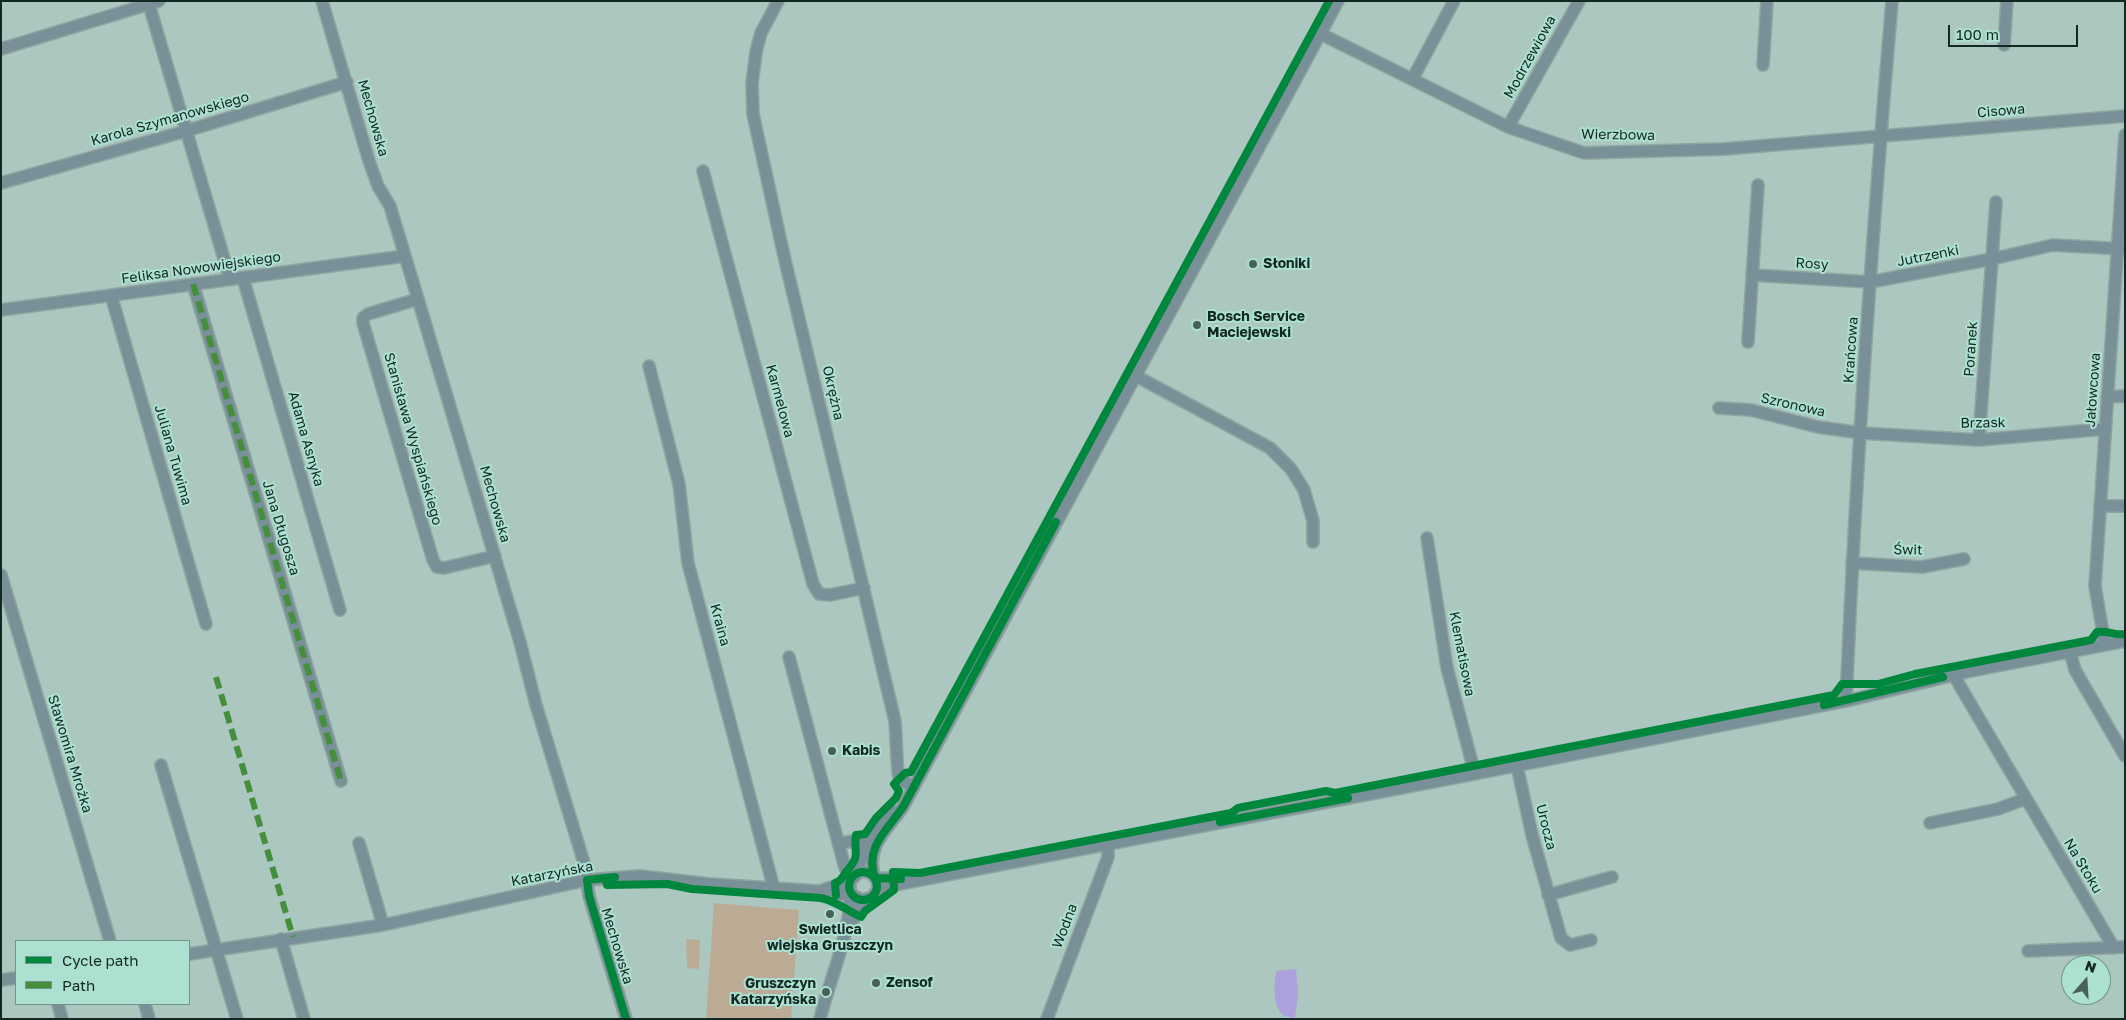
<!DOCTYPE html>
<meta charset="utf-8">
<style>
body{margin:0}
#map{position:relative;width:2126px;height:1020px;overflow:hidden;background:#acc7bf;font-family:"Golos Text",sans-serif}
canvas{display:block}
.frame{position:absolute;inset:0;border:2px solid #142823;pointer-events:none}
.legend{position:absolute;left:15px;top:940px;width:175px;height:65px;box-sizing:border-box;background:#ace0d1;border:1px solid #6f968b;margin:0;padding:6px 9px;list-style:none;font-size:15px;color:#142823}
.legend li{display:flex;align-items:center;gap:10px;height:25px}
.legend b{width:25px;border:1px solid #6f968b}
.north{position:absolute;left:2061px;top:955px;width:50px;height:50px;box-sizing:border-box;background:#ace0d1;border:1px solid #6f968b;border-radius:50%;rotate:19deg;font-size:14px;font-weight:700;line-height:20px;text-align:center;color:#142823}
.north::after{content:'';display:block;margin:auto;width:18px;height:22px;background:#49605a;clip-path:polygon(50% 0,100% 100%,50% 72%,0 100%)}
.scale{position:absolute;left:1948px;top:25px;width:130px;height:22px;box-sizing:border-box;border:2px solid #142823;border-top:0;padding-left:6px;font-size:15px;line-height:18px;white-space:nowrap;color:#142823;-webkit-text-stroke:4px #ace0d1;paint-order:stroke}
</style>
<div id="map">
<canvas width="2126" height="1020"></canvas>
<div class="frame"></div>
<ul class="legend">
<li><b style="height:6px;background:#00873e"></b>Cycle path</li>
<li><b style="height:6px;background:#448e3c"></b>Path</li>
</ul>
<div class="north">N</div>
<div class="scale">100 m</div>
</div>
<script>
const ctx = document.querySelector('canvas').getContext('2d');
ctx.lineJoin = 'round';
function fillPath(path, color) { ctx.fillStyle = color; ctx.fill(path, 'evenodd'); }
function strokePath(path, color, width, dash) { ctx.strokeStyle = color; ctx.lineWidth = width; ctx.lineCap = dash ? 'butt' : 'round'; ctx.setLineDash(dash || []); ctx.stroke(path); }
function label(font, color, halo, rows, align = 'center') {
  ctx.font = font + ' "Golos Text",sans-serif'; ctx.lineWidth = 4; ctx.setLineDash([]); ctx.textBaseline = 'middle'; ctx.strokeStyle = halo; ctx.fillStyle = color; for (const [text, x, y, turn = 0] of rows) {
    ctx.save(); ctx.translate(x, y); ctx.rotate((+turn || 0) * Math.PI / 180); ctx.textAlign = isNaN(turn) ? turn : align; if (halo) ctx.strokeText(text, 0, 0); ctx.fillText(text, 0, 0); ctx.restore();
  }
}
const green = new Path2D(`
 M714 903 799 910 791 1019H706Z
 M686 939 700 940 699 969 687 968Z`);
const water = new Path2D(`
 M1296 969 1298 993 1295 1018C1291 1017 1286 1017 1283 1015 1273 1008 1273 981 1277 971Z`);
const minor = new Path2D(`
 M148 1 230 279
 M322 1 369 161 378 186 390 206 418 299 520 642 536 705 585 866 589 896 626 1019
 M778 1 761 33 756 52 752 84 753 114 784 256 895 721C896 730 897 775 899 778 902 781 909 784 913 786
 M1321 34 1508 127 1584 153 1724 149 2125 116
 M2004 45 2007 1
 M1 49 159 1
 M1763 65 1767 1
 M1413 78 1454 1
 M1508 127 1579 1
 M703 171 813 584 819 594 830 595 864 588
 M1 183 186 131 347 82
 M1752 275 1870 282 1992 259 2053 245 2123 249
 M243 278 340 610
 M193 284 341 781
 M111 295 206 624
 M418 299 368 314 363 318V323L433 560 437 567 444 568 495 556
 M1 310 405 256
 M1748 342 1758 185
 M649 366 679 484 688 563 774 889
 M1136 376 1270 448 1291 469 1304 490 1313 521V542
 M2107 397 2125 396
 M1719 408 1751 410 1818 427 1861 433 1979 440 2105 429
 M1979 440 1996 202
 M2100 506H2125
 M1427 538 1447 668 1475 774
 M1852 563 1922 567 1964 559
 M1 575 110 941
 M2105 645 2095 586 2125 135
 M2070 652 2075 670 2125 756
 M789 657 845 868
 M1953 674 2114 948
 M1846 701C1856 467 1872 234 1892 1
 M161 765 237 1019
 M1517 766 1532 835 1561 938 1570 945 1591 940
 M1930 823 1998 809 2025 799
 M359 843 383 925
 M839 843 855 841 873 847
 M855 874 871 836 893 811
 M904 879 875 878C864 848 887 830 903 807L1338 1
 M820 891 850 881
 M875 893 894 885 1453 778 1846 701 1971 671 2125 641
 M1548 895 1612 877
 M849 927C853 921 856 913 861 907 866 901 875 897 877 890 881 877 869 870 859 872L850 881V893L861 900 869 898
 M281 939 304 1019
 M2028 951 2125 947
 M189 954 383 925 587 880 640 876 709 884 818 891 836 895 850 893C852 928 829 982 820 1019
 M1 980 16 978
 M58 1004 62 1019
 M145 1004 149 1019
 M1047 1019 1108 857V844`);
const quiet = new Path2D(`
 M193 284 341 781
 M216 677 293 937`);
const cycleway = new Path2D(`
 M1824 705 1943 677
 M1220 822 1348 798
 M849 886a14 14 0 1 1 28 0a14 14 0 1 1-28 0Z
 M615 877 587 880 589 896 626 1019
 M606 878 607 885 667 884 692 889 821 898C838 902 846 910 861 917L865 911 894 890 893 872 920 873 1231 813 1238 808 1326 791 1335 793 1834 695 1842 684H1878L1915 674 2091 640 2097 632C2108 630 2115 636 2125 634
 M901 879 875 878C864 848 887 830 903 807L1056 522
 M836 895 835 883C841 881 842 878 846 872 862 854 853 855 856 835L865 834 876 818 896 798 899 791 894 784 905 773 911 772 1329 1`);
const markers = [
 [1253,264,5,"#49605a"],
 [1197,325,5,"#49605a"],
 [832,751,5,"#49605a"],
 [830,914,5,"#49605a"],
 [876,983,5,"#49605a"],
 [826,992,5,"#49605a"]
];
const streetNames = [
 ["Modrzewiowa",1530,57,-61],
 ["Cisowa",2001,111,-5],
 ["Mechowska",373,118,74],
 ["Karola Szymanowskiego",170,119,-16],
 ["Wierzbowa",1618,135,1],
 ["Jutrzenki",1928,256,-11],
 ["Rosy",1812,264,3],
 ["Feliksa Nowowiejskiego",201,268,-8],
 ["Poranek",1971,349,-86],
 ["Krańcowa",1851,350,-86],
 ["Jałowcowa",2093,390,-86],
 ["Okrężna",833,393,77],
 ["Karmelowa",780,401,75],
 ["Szronowa",1793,405,13],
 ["Brzask",1983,423,-1],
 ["Adama Asnyka",306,439,74],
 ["Stanisława Wyspiańskiego",413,439,74],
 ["Juliana Tuwima",173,455,74],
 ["Mechowska",495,504,74],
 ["Jana Długosza",281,528,73],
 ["Świt",1908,550,1],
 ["Kraina",720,625,75],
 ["Klematisowa",1462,654,79],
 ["Sławomira Mrożka",70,754,73],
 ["Urocza",1546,827,76],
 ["Na Stoku",2083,866,59],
 ["Katarzyńska",552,874,-11],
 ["Wodna",1065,926,-69],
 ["Mechowska",617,946,73]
];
const poiNames = [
 ["Słoniki",1263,264],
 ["Bosch Service",1207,317],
 ["Maciejewski",1207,333],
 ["Kabis",842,751],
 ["Swietlica",830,930,"center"],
 ["wiejska Gruszczyn",830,946,"center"],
 ["Zensof",886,983],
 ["Gruszczyn",816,984,"right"],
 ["Katarzyńska",816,1000,"right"]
];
fillPath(green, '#bbab94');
fillPath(water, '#aba2dd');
strokePath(minor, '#90a59f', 14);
strokePath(minor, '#799099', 11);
strokePath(quiet, '#448e3c', 6, [12, 6]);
strokePath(cycleway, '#00873e', 8);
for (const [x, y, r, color] of markers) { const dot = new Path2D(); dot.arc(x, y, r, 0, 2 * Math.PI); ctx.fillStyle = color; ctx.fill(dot); strokePath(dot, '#ace0d1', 2); }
label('14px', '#142823', '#ace0d1', streetNames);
label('bold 14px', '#142823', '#ace0d1', poiNames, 'left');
</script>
